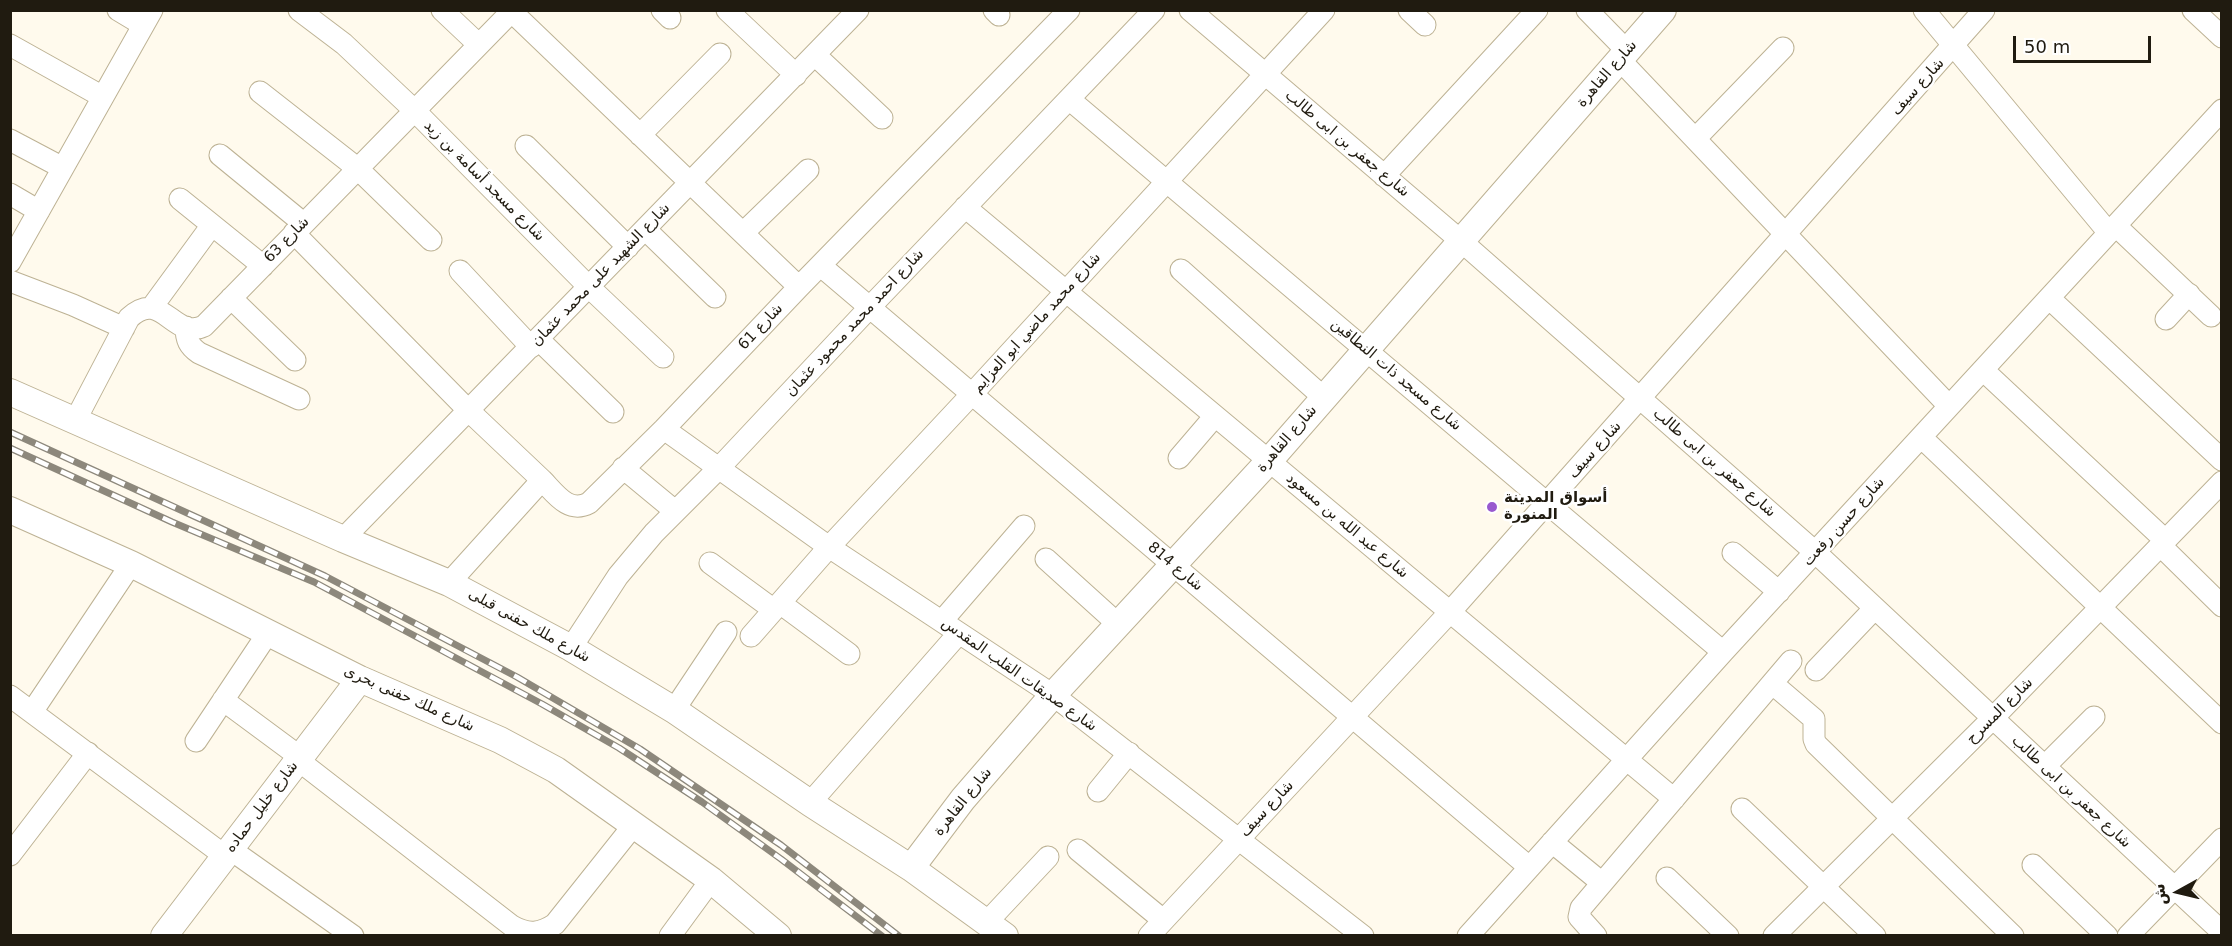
<!DOCTYPE html>
<meta charset="utf-8">
<style>
body{margin:0}
#map{position:relative;width:2232px;height:946px;overflow:hidden;background:#fffaed;font-family:"DejaVu Sans",Cairo,sans-serif}
canvas{display:block}
.frame{position:absolute;inset:0;border:12px solid #201b10;pointer-events:none}
.north{position:absolute;left:2148px;top:862px;width:60px;height:60px;-webkit-text-stroke:4px #fff;paint-order:stroke;rotate:262deg;font-size:16px;font-weight:700;line-height:24px;text-align:center;color:#201b10}
.north::after{content:'';display:block;margin:auto;width:21px;height:27px;background:#201b10;clip-path:polygon(50% 0,100% 100%,50% 72%,0 100%)}
.scale{position:absolute;left:2013px;top:36px;width:138px;height:27px;box-sizing:border-box;border:3px solid #201b10;border-top:0;padding-left:8px;font-size:18px;line-height:21px;white-space:nowrap;color:#201b10;-webkit-text-stroke:4px #fff;paint-order:stroke}
</style>
<div id="map">
<canvas width="2232" height="946"></canvas>
<div class="frame"></div>
<div class="north">ش</div>
<div class="scale">50 m</div>
</div>
<script>
const ctx = document.querySelector('canvas').getContext('2d');
ctx.lineJoin = 'round';
function strokePath(path, color, width, dash) { ctx.strokeStyle = color; ctx.lineWidth = width; ctx.lineCap = dash ? 'butt' : 'round'; ctx.setLineDash(dash || []); ctx.stroke(path); }
function label(font, color, halo, rows, align = 'center') {
  ctx.font = font + ' "DejaVu Sans",Cairo,sans-serif'; ctx.lineWidth = 5; ctx.setLineDash([]); ctx.textBaseline = 'middle'; ctx.strokeStyle = halo; ctx.fillStyle = color; for (const [text, x, y, turn = 0] of rows) {
    ctx.save(); ctx.translate(x, y); ctx.rotate((+turn || 0) * Math.PI / 180); ctx.textAlign = isNaN(turn) ? turn : align; if (halo) ctx.strokeText(text, 0, 0); ctx.fillText(text, 0, 0); ctx.restore();
  }
}
const minor = new Path2D(`
 M118 10 143 25
 M299 10 344 44 414 110 589 287 663 357
 M442 10 478 44
 M510 10 799 287
 M662 10 670 18
 M727 10 796 75
 M994 10 999 15
 M1190 10 1461 241 1815 552 2222 932
 M1409 10 1425 25
 M1587 10 1627 51
 M1924 10 2109 233
 M2193 10 2222 37
 M10 45 103 97
 M815 55 882 118
 M1619 59 1949 406
 M260 92 357 168 431 240
 M1069 99 1723 652
 M640 135 720 54
 M1695 139 1783 48
 M10 140 63 168
 M526 146 628 247
 M220 155 303 223
 M1384 176 1537 10
 M10 194 39 211
 M180 199 263 266
 M965 207 1674 799
 M2116 226 2211 316
 M645 229 715 297
 M294 233 468 410 542 480
 M743 233 808 170
 M10 262 152 10
 M821 266 1529 867
 M1181 270 1323 397
 M460 271 531 347
 M10 281 73 305 124 328
 M231 298 295 360
 M2049 298 2222 460
 M152 307 212 225
 M2166 319 2189 294
 M186 327C186 340 189 346 199 353L299 399
 M538 339 613 412
 M1983 370 2165 540
 M75 421 129 318C162 287 173 341 204 326L513 10
 M664 429 829 547 1053 695 1363 936
 M1921 437 2222 723
 M1179 458 1215 416
 M623 468 675 511
 M343 539 858 10
 M2160 545 2222 606
 M1733 553 1779 592
 M1046 559 1119 625
 M710 563 774 610
 M449 583 542 480C555 493 568 514 589 503L664 429 799 287 1069 10
 M780 603 849 654
 M942 621 1024 526
 M751 636 829 547 972 394 1324 10
 M571 648 618 576 654 533 719 468 870 307 1154 10
 M1816 670 1875 608
 M1773 684 1814 719V739L1816 744 2013 936
 M10 696 225 856
 M223 700 300 757
 M674 710 726 632
 M32 712 131 564
 M196 741 268 633
 M298 760 512 926C528 935 540 934 555 924L633 826
 M2045 766 2094 717
 M1098 791 1129 753
 M810 803 959 633
 M1742 809 1875 936
 M1552 842 1602 883
 M230 849 353 936
 M1078 850 1163 920
 M10 855 88 753
 M2033 865 2107 936
 M1667 878 1728 936
 M987 922 1048 857
 M670 936 711 880
 M1149 936 1450 612 1984 10
 M1468 936 1723 652 2222 110
 M1596 936 1579 917 1581 908 1791 661
 M1774 936 1993 718 2222 482
 M2128 936 2222 839`);
const tertiary = new Path2D(`
 M10 392 343 539 449 583 571 648 674 710 810 803 911 868 1005 936
 M10 510 131 564 360 679 500 740 556 770 711 880 778 936
 M911 868 963 799 1053 695 1269 461 1663 10
 M164 936 360 679`);
const rail = new Path2D(`
 M10 432 325 576 517 677 640 749 781 845 899 936
 M10 448 172 522 314 582 542 704 619 748 702 802 781 859 882 936`);
const markers = [
 [1492,507,6,"#9859cf"]
];
const streetNames = [
 ["شارع القاهرة",1607,74,-49],
 ["شارع سيف",1918,87,-48],
 ["شارع جعفر بن ابى طالب",1347,144,40],
 ["شارع مسجد أسامة بن زيد",484,181,45],
 ["شارع 63",287,240,-46],
 ["شارع الشهيد على محمد عثمان",601,275,-46],
 ["شارع احمد محمد محمود عثمان",855,323,-47],
 ["شارع محمد ماضي ابو العزايم",1037,323,-48],
 ["شارع 61",761,327,-47],
 ["شارع مسجد ذات النطاقين",1396,375,40],
 ["شارع القاهرة",1287,439,-49],
 ["شارع سيف",1595,450,-48],
 ["شارع جعفر بن ابى طالب",1714,463,41],
 ["شارع حسن رفعت",1844,522,-48],
 ["شارع عبد الله بن مسعود",1347,526,40],
 ["شارع 814",1175,567,40],
 ["شارع ملك حفنى قبلى",529,626,29],
 ["شارع صديقات القلب المقدس",1019,675,35],
 ["شارع ملك حفنى بحرى",409,699,24],
 ["شارع المسرح",2000,711,-45],
 ["شارع جعفر بن ابى طالب",2071,792,43],
 ["شارع القاهرة",963,802,-51],
 ["شارع خليل حماده",262,807,-53],
 ["شارع سيف",1267,809,-47]
];
const poiNames = [
 ["أسواق المدينة",1504,498],
 ["المنورة",1504,515]
];
strokePath(minor, '#bdb294', 23);
strokePath(tertiary, '#bdb294', 28);
strokePath(minor, '#fff', 21);
strokePath(tertiary, '#fff', 26);
strokePath(rail, '#8d887c', 7);
strokePath(rail, '#fff', 4.5, [14]);
for (const [x, y, r, color] of markers) { const dot = new Path2D(); dot.arc(x, y, r, 0, 2 * Math.PI); ctx.fillStyle = color; ctx.fill(dot); strokePath(dot, '#fff', 2); }
label('15px', '#201b10', '#fff', streetNames);
label('bold 15px', '#201b10', '#fff', poiNames, 'left');
</script>
